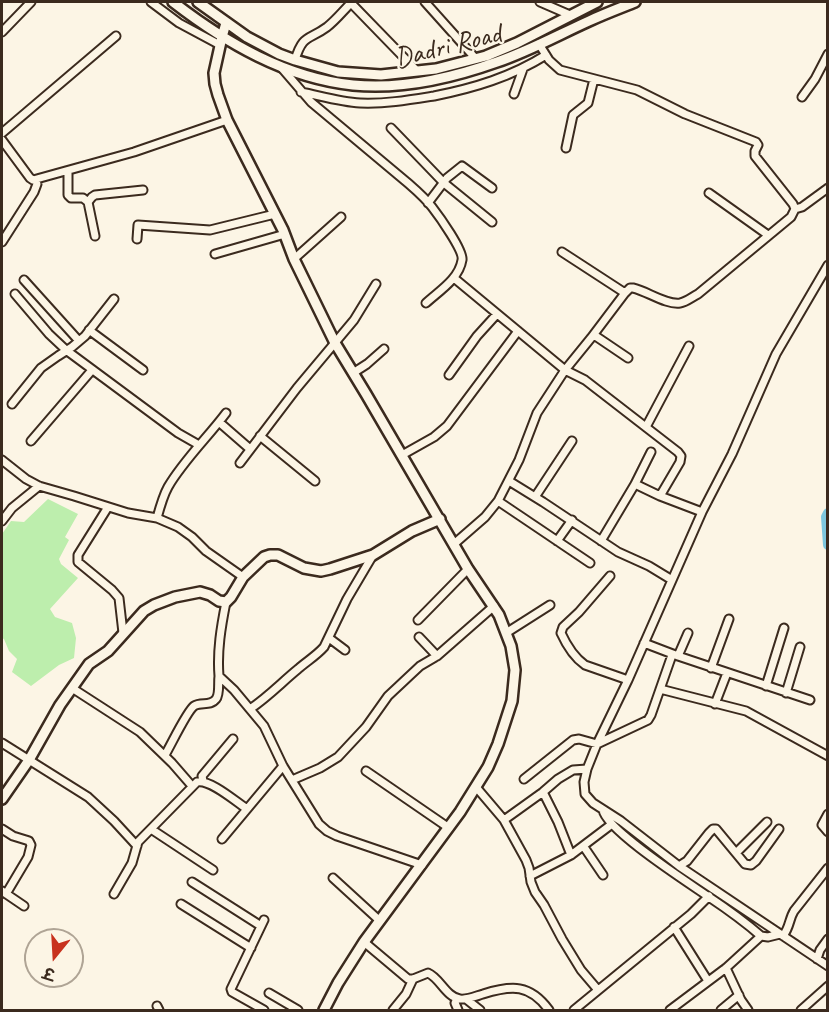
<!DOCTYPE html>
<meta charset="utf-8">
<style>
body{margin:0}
#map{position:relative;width:829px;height:1012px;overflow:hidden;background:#fcf5e5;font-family:Caveat,"Playpen Sans Deva",sans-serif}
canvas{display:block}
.frame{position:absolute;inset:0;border:3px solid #3b2a1e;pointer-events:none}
.north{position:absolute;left:24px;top:928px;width:60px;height:60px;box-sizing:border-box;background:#fcf5e5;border:2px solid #afa495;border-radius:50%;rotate:198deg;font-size:16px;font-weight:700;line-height:24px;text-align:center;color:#3b2a1e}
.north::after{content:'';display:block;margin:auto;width:21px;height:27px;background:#c8321e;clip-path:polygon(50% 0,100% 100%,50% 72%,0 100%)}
</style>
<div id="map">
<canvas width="829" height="1012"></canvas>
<div class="frame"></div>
<div class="north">उ</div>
</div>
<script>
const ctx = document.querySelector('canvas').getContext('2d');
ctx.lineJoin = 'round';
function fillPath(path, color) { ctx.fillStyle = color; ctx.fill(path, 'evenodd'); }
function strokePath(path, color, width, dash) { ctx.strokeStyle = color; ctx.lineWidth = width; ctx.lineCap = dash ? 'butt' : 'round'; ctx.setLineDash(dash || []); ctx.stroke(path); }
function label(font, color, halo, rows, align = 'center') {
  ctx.font = font + ' Caveat,sans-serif'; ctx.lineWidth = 4.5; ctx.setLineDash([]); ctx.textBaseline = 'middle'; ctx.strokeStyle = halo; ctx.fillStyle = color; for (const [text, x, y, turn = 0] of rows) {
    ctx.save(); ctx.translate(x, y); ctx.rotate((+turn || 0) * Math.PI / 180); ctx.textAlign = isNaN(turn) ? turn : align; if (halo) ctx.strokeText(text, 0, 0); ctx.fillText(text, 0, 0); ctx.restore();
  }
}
const green = new Path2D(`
 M48 499 78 514 65 537 69 540 59 559 61 564 78 578 50 609 55 617 72 623 76 638 74 658 59 665 31 686 12 672 17 659 9 651 4 639 2 638V534L11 521 24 522Z`);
const river = new Path2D(`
 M828 513 826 517 828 545`);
const street = new Path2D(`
 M151 2 179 23 220 45
 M350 2 417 71
 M425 2 476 59
 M540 2 570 15
 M2 32 31 2
 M295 60C303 34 308 41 327 27 336 20 343 11 351 3
 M280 66 311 102 409 184C417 191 426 199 432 207 439 216 464 251 462 260 459 279 439 291 426 303
 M301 92C321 96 341 102 360 103 386 104 409 100 434 96 474 88 511 77 546 55
 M514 94 523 69
 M802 97 815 79 828 54
 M391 128 444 183 492 222
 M2 133 116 36
 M2 140 30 178 33 180 134 152 227 120
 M566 148 573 115 588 103 594 79
 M68 171V195L71 198H83L88 202 95 236
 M709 193 768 235
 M88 202 92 197 95 195 143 190
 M428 203 447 178 462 166 492 188
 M795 209 802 207 828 188
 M137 239 138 225 210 230 275 214
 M2 242 34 192 37 184 36 180
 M562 252 625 293
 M215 254 285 234
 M294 259 341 217
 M828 265 776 354 732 454 702 512 628 680 597 744 587 769 584 782 585 794 593 803 621 821 679 866 828 966
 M454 278 565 370 585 380 678 452 681 456 680 462 660 496
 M24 280 79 341
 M15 294 49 334 66 350 178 433 199 445
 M89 330 143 370
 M594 335 628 358
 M353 373 367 364 384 349
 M449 375 477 336 497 314
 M12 404 41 368 58 356 72 347 85 336 114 299
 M219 422 250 449
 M646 427 689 346
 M260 436 315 481
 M31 441 92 370
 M402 455 434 437 447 426 518 331
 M2 460 26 479 39 486 74 496 128 513 157 518 178 527 192 537 206 551 243 577
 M240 463 297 388 354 320 376 284
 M509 481 543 502 618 552 649 566 672 580
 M635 484 660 496 702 512
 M535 497 572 441
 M498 501 590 563
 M108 507 78 555V562L112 590 119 598 123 633
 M157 518C160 507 163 496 168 487 183 461 208 437 226 413
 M2 521 12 508 39 486
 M557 541 572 520
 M601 541 635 484 651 452
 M454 544 485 517 498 501 519 460 537 413 565 370 591 338 625 293 630 288H633C647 291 666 305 680 303 686 302 692 297 698 294L791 217 795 209 793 204 755 156V151L758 145 756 142 685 114 637 90 560 70 549 60 539 44
 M610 576 579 612 563 627 561 633C566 644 575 658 585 665L628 680
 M226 602C221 627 217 651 219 676L234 690 264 726 283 766 319 824 327 831 337 836 422 865
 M418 620 468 569
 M506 633 550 605
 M419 637 437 656
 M329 638 345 650
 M644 643 678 656 810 700
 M678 656 688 633
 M711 668 729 619
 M766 686 784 628
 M72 688 140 732 172 763 192 786
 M660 689 746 711 828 756
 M786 693 800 647
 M715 704 727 673
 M250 709C268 697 282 682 298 669 307 661 316 656 324 647L347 599 373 555
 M2 743 88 797 114 821 137 846
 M165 755C171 745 187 711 194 706 201 701 210 707 216 699 220 694 218 683 219 676
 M366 771 449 828
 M524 779 573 740 579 739 597 744 648 720 651 715 672 655
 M292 780 320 768 338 757 366 727 388 696 420 666 437 656 494 606
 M203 781 202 776 233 739
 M476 787 504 820 526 860 529 868 531 882 535 892 544 905 562 939 581 970 598 990
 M543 792 558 822 571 855
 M603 810C606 830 689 883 709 897 727 909 745 922 761 936L768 937 780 934
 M828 814 822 825 828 832
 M504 820 543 792 558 779 573 770 587 769
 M2 829 13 836 26 840 29 841 31 845 28 857 6 894
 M151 829 213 870
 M222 839 283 766
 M584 847 603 875
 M736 853 767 822
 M679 866 687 861 709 833 713 829H716L745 864 751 865 756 861 779 829
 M530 876 571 855 612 824
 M333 878 380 921
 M192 882 261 926
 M2 891 24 906
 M114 894 132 863 138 842 197 782C210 779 235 801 247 809
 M181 904 251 948
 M264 920 231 989 232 992 264 1010
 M674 927 708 981
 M783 936C790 927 789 919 794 911L828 868
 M364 942 408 979H413L428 973C440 978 446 997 460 999 467 1000 476 996 483 994 512 985 530 984 549 1010
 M817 959 820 950 828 939
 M726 968 741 1000 748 1010
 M269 993 298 1010
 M457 998 455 1003 458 1010
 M466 999 480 1010
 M157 1006 159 1010
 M393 1010 406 994 413 979
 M574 1010 691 914 709 896
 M670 1010 726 968 761 936
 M721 1010 739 995
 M801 1010 828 986`);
const secondary = new Path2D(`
 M173 2C226 43 286 78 353 85 402 90 452 78 497 62 529 51 558 35 589 21 604 14 620 8 635 2
 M198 2 247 37 279 54 295 60 338 72 381 75 436 69 486 56 517 43 597 2
 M226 23 222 37 214 73 215 84 218 95 227 120 283 230 294 259 335 343 366 394 468 569 499 615 511 646 515 670 512 701 498 744 488 767 460 812 364 942 338 983 324 1010
 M2 799 29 760 60 705 89 664 108 651 144 611 154 605 175 597 200 592 210 595 219 601 226 602 231 597 243 577 264 557 270 555H278L304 568 321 571 330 569 373 555 412 531 440 519`);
const streetNames = [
 ["Dadri Road",448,47,-14]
];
fillPath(green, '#bdeead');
strokePath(river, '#7ec7de', 10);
strokePath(street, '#3b2a1e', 11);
strokePath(secondary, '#3b2a1e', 14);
strokePath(street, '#fcf5e5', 7);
strokePath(secondary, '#fcf5e5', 9);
label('28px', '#3b2a1e', '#fcf5e5', streetNames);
</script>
